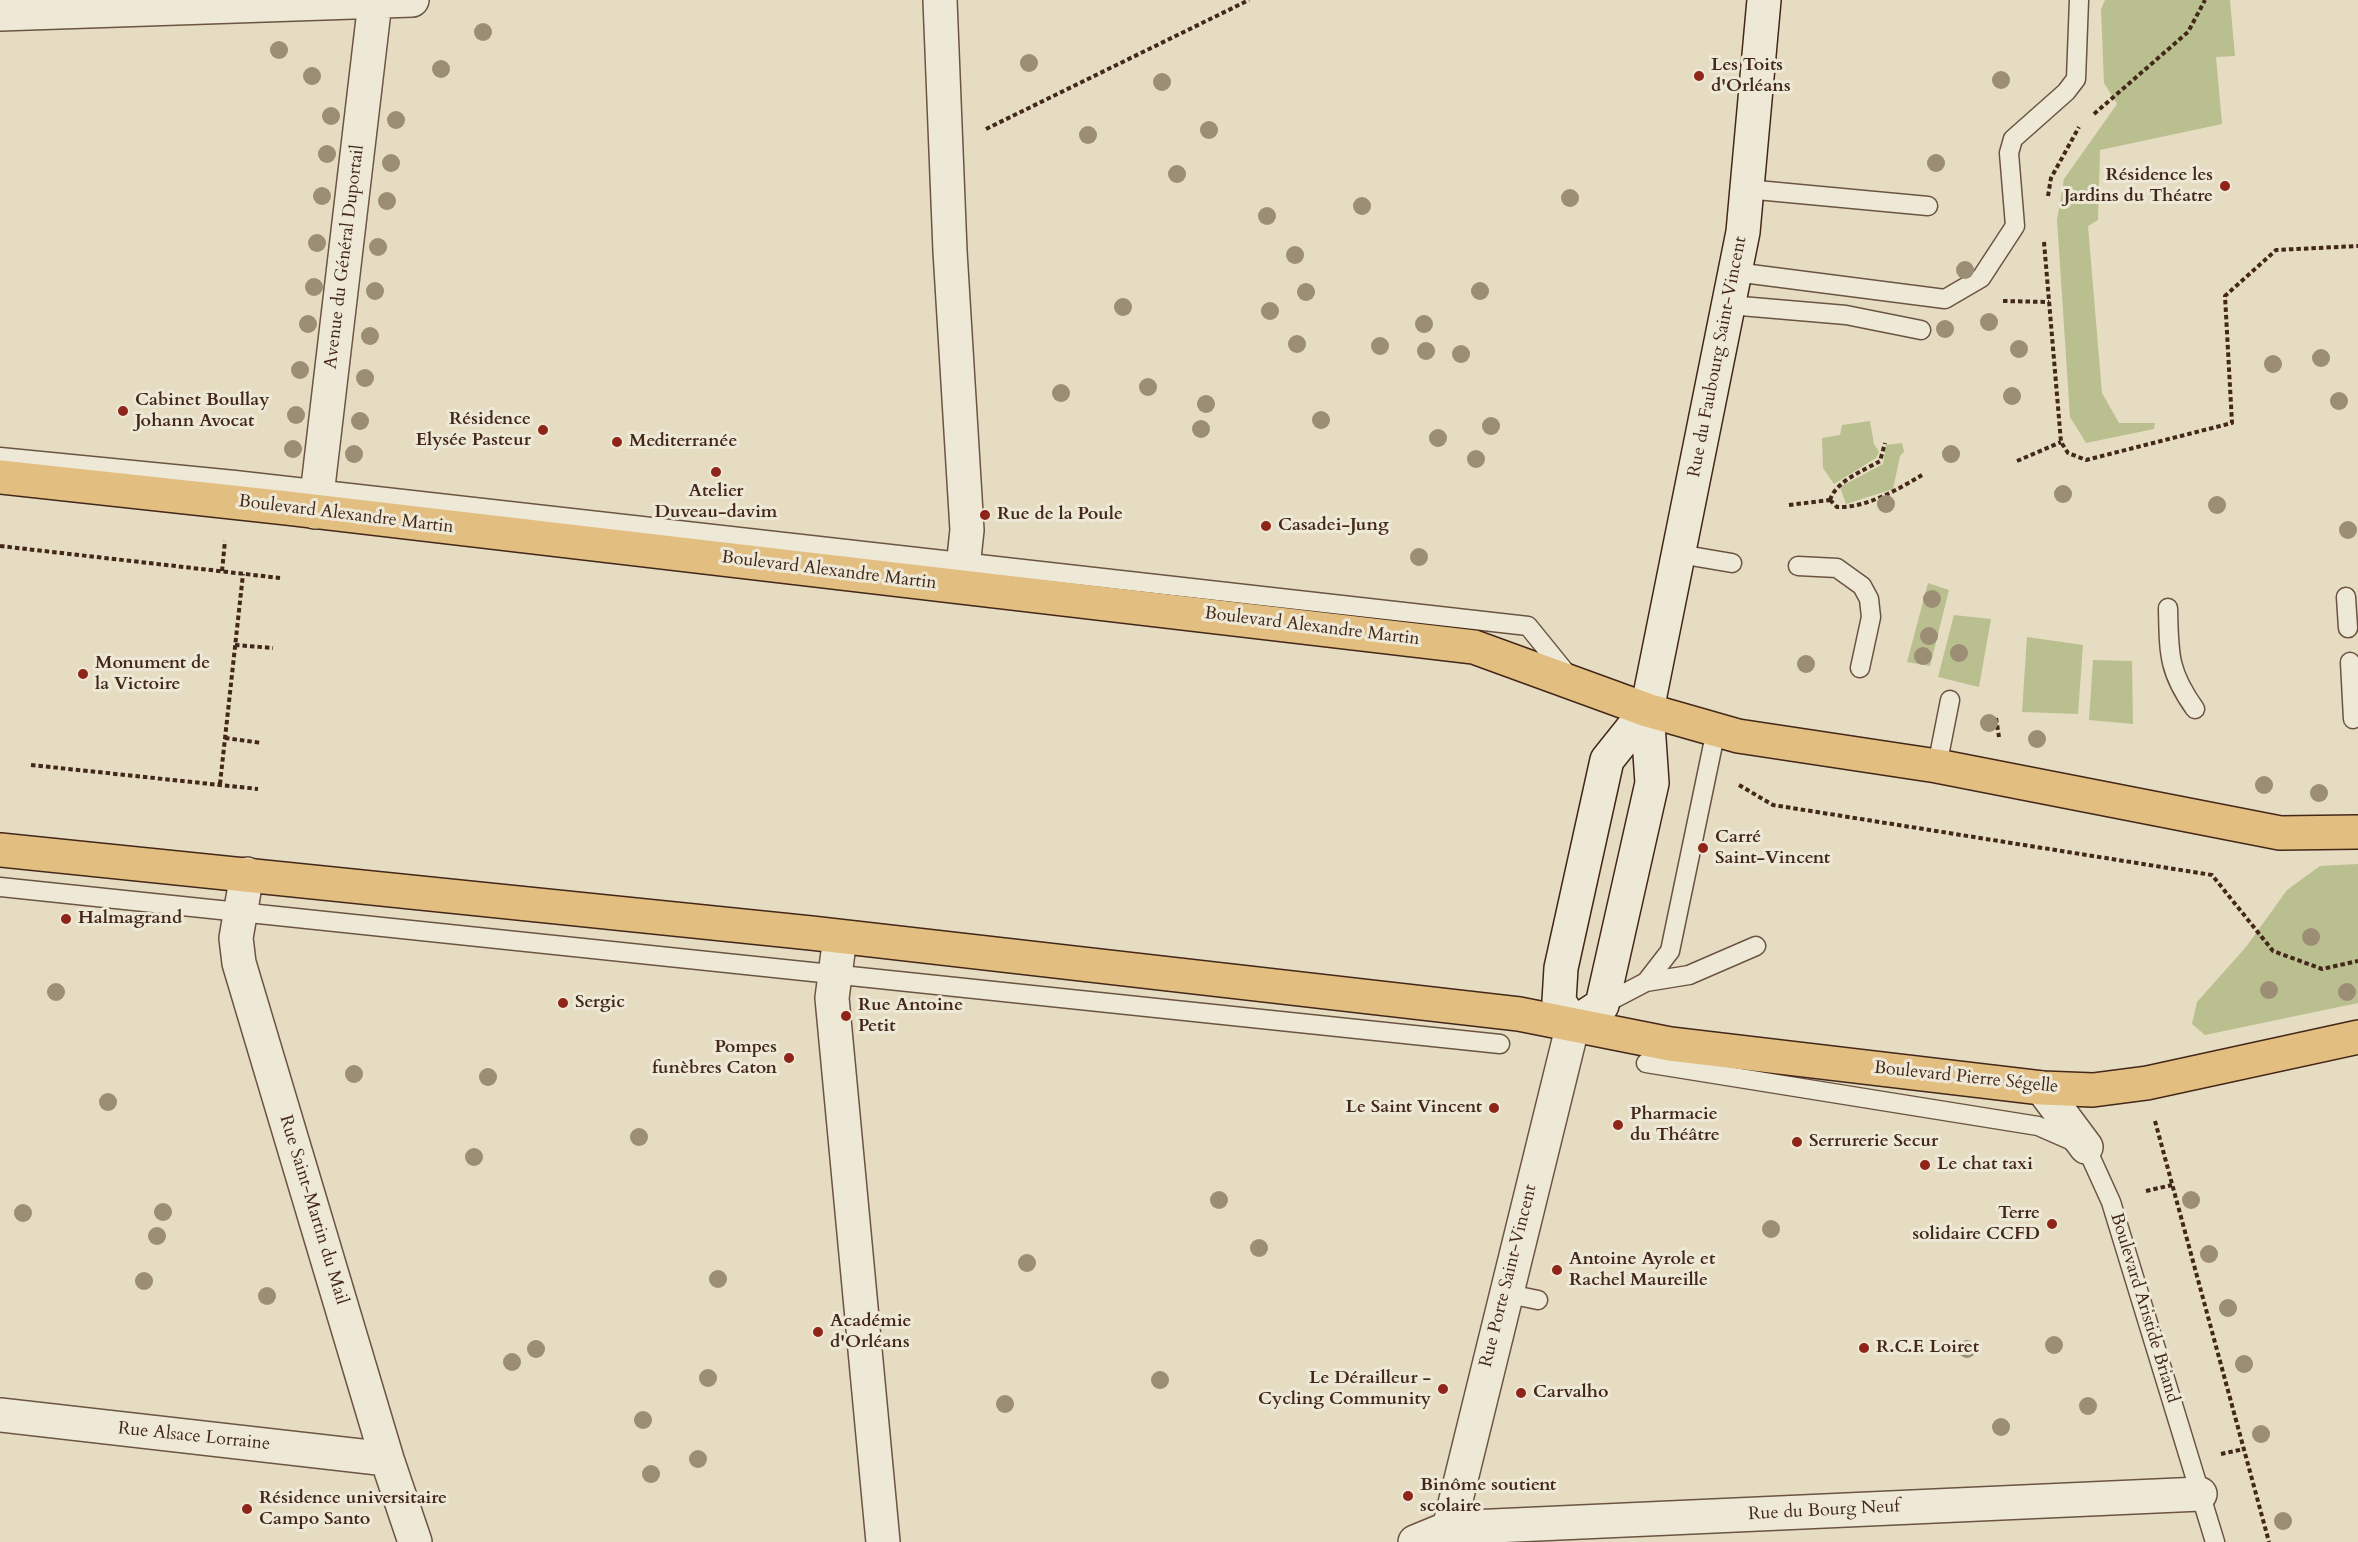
<!DOCTYPE html>
<meta charset="utf-8">
<style>
body{margin:0}
canvas{display:block;background:#e5dcc2}
</style>
<canvas width="2358" height="1542"></canvas>
<script>
const ctx = document.querySelector('canvas').getContext('2d');
ctx.lineJoin = 'round';
function fillPath(path, color) { ctx.fillStyle = color; ctx.fill(path, 'evenodd'); }
function strokePath(path, color, width, dash) { ctx.strokeStyle = color; ctx.lineWidth = width; ctx.lineCap = dash ? 'butt' : 'round'; ctx.setLineDash(dash || []); ctx.stroke(path); }
function label(font, color, halo, rows, align = 'center') {
  ctx.font = font + ' Cardo,serif'; ctx.lineWidth = 6; ctx.setLineDash([]); ctx.textBaseline = 'middle'; ctx.strokeStyle = halo; ctx.fillStyle = color; for (const [text, x, y, turn = 0] of rows) {
    ctx.save(); ctx.translate(x, y); ctx.rotate((+turn || 0) * Math.PI / 180); ctx.textAlign = isNaN(turn) ? turn : align; if (halo) ctx.strokeText(text, 0, 0); ctx.fillText(text, 0, 0); ctx.restore();
  }
}
const green = new Path2D(`
 M2105 0H2230L2235 56 2216 57 2222 124 2100 150 2098 220 2088 226 2102 393 2119 423H2155L2154 429 2086 443 2070 417 2057 220 2064 179 2117 104 2104 83 2101 9Z
 M1870 421 1874 444 1879 452 1876 458 1834 484 1823 468 1822 438 1840 435 1842 425Z
 M1902 443 1904 452 1900 456 1893 489 1846 504 1840 487 1883 464 1886 445Z
 M1928 583 1949 590 1930 666 1907 662Z
 M1954 615 1991 619 1979 687 1938 677Z
 M2027 637 2083 645 2078 714 2022 712Z
 M2093 660 2132 661 2133 724 2089 720Z
 M2358 864V1003L2205 1035 2192 1024 2197 1002 2246 947 2287 890 2320 866Z`);
const path = new Path2D(`
 M2094 114 2188 32 2205 0
 M986 129 1249 0
 M2048 196 2051 178 2079 127
 M2044 242 2061 442 2068 453 2086 460 2232 423 2225 296 2276 250 2358 246
 M2003 301 2049 302
 M2017 461 2061 442
 M1830 500 1837 507C1866 508 1897 490 1922 475
 M1830 500C1836 481 1863 471 1880 461L1885 443
 M1789 505 1830 500
 M0 546 280 578
 M222 571 225 541
 M235 645 273 648
 M1996 718 1999 737
 M225 738 262 743
 M31 765 258 789
 M220 784 243 574
 M1739 785 1773 805 2212 875 2273 951 2322 969 2358 961
 M2155 1121 2269 1542
 M2146 1191 2172 1185
 M2221 1454 2244 1449`);
const service = new Path2D(`
 M1746 189 1928 206
 M1735 272 1945 299 1981 278 2015 226 2009 153 2013 139 2066 92 2076 79 2079 0
 M1729 305 1846 315 1921 330
 M0 457 235 480 1528 626 1571 679
 M1679 554 1732 563
 M1798 566 1837 568 1862 586 1869 599 1871 617 1860 668
 M2346 597 2348 628
 M2168 608C2169 654 2168 671 2195 709
 M2350 662 2353 719
 M1937 766 1950 700
 M0 887 1500 1044
 M1646 982 1670 951 1716 730
 M1602 1005 1646 982 1689 975 1756 946
 M1646 1063 2038 1126 2086 1147 2111 1202 2215 1542
 M1504 1293 1538 1300`);
const minor = new Path2D(`
 M940 0 950 251 967 530 961 586
 M0 14 412 0
 M315 512 375 2
 M247 874 236 938 239 963 387 1459 415 1542
 M840 937 832 998 883 1542
 M2042 1088 2086 1147
 M0 1415 387 1459
 M1449 1528 1573 1024
 M1415 1542 1449 1528 2200 1494`);
const secondary = new Path2D(`
 M1647 710 1607 760 1561 968 1559 1001 1573 1024 1602 1005 1652 783 1647 710 1743 232 1764 0`);
const primary = new Path2D(`
 M0 477 287 508 1474 647 1647 710 1738 736 1937 766 2280 833 2358 832
 M0 850 811 933 1519 1014 1670 1044 2042 1088 2093 1090 2147 1083 2358 1037`);
const trees = [
 [483,32],
 [279,50],
 [1029,63],
 [441,69],
 [312,76],
 [2001,80],
 [1162,82],
 [331,116],
 [396,120],
 [1209,130],
 [1088,135],
 [327,154],
 [391,163],
 [1936,163],
 [1177,174],
 [322,196],
 [1570,198],
 [387,201],
 [1362,206],
 [1267,216],
 [317,243],
 [378,247],
 [1295,255],
 [1965,270],
 [314,287],
 [375,291],
 [1480,291],
 [1306,292],
 [1123,307],
 [1270,311],
 [1989,322],
 [308,324],
 [1424,324],
 [1945,329],
 [370,336],
 [1297,344],
 [1380,346],
 [2019,349],
 [1426,351],
 [1461,354],
 [2321,358],
 [2273,364],
 [300,370],
 [365,378],
 [1148,387],
 [1061,393],
 [2012,396],
 [2339,401],
 [1206,404],
 [296,415],
 [1321,420],
 [360,421],
 [1491,426],
 [1201,429],
 [1438,438],
 [293,449],
 [354,454],
 [1951,454],
 [1476,459],
 [2063,494],
 [1886,504],
 [2217,505],
 [2348,530],
 [1419,557],
 [1932,599],
 [1929,636],
 [1959,653],
 [1923,656],
 [1806,664],
 [1989,723],
 [2037,739],
 [2264,785],
 [2319,793],
 [2311,937],
 [2269,990],
 [56,992],
 [2347,992],
 [354,1074],
 [488,1077],
 [108,1102],
 [639,1137],
 [474,1157],
 [1219,1200],
 [2191,1200],
 [163,1212],
 [23,1213],
 [1771,1229],
 [157,1236],
 [1259,1248],
 [2209,1254],
 [1027,1263],
 [718,1279],
 [144,1281],
 [267,1296],
 [2228,1308],
 [2054,1345],
 [536,1349],
 [1967,1349],
 [512,1362],
 [2244,1364],
 [708,1378],
 [1160,1380],
 [1005,1404],
 [2088,1406],
 [643,1420],
 [2001,1427],
 [2261,1434],
 [698,1459],
 [651,1474],
 [2283,1521]
];
const markers = [
 [1699,76,6,"#8f2418"],
 [2225,186,6,"#8f2418"],
 [123,411,6,"#8f2418"],
 [543,430,6,"#8f2418"],
 [617,442,6,"#8f2418"],
 [716,472,6,"#8f2418"],
 [985,515,6,"#8f2418"],
 [1266,526,6,"#8f2418"],
 [83,674,6,"#8f2418"],
 [1703,848,6,"#8f2418"],
 [66,919,6,"#8f2418"],
 [563,1003,6,"#8f2418"],
 [846,1016,6,"#8f2418"],
 [789,1058,6,"#8f2418"],
 [1494,1108,6,"#8f2418"],
 [1618,1125,6,"#8f2418"],
 [1797,1142,6,"#8f2418"],
 [1925,1165,6,"#8f2418"],
 [2052,1224,6,"#8f2418"],
 [1557,1270,6,"#8f2418"],
 [818,1332,6,"#8f2418"],
 [1864,1348,6,"#8f2418"],
 [1443,1389,6,"#8f2418"],
 [1521,1393,6,"#8f2418"],
 [1408,1496,6,"#8f2418"],
 [247,1509,6,"#8f2418"]
];
const poiNames = [
 ["Les Toits",1711,66],
 ["d'Orléans",1711,87],
 ["Résidence les",2213,176,"right"],
 ["Jardins du Théatre",2213,197,"right"],
 ["Cabinet Boullay",135,401],
 ["Johann Avocat",135,422],
 ["Résidence",531,420,"right"],
 ["Elysée Pasteur",531,441,"right"],
 ["Mediterranée",629,442],
 ["Atelier",716,492,"center"],
 ["Duveau-davim",716,513,"center"],
 ["Rue de la Poule",997,515],
 ["Casadei-Jung",1278,526],
 ["Monument de",95,664],
 ["la Victoire",95,685],
 ["Carré",1715,838],
 ["Saint-Vincent",1715,859],
 ["Halmagrand",78,919],
 ["Sergic",575,1003],
 ["Rue Antoine",858,1006],
 ["Petit",858,1027],
 ["Pompes",777,1048,"right"],
 ["funèbres Caton",777,1069,"right"],
 ["Le Saint Vincent",1482,1108,"right"],
 ["Pharmacie",1630,1115],
 ["du Théâtre",1630,1136],
 ["Serrurerie Secur",1809,1142],
 ["Le chat taxi",1937,1165],
 ["Terre",2040,1214,"right"],
 ["solidaire CCFD",2040,1235,"right"],
 ["Antoine Ayrole et",1569,1260],
 ["Rachel Maureille",1569,1281],
 ["Académie",830,1322],
 ["d'Orléans",830,1343],
 ["R.C.F. Loiret",1876,1348],
 ["Le Dérailleur -",1431,1379,"right"],
 ["Cycling Community",1431,1400,"right"],
 ["Carvalho",1533,1393],
 ["Binôme soutient",1420,1486],
 ["scolaire",1420,1507],
 ["Résidence universitaire",259,1499],
 ["Campo Santo",259,1520]
];
const streetNames = [
 ["Avenue du Général Duportail",345,257,-83],
 ["Rue du Faubourg Saint-Vincent",1718,357,-79],
 ["Boulevard Alexandre Martin",346,515,7],
 ["Boulevard Alexandre Martin",829,571,7],
 ["Boulevard Alexandre Martin",1312,627,7],
 ["Boulevard Pierre Ségelle",1966,1078,6],
 ["Rue Saint-Martin du Mail",313,1210,73],
 ["Rue Porte Saint-Vincent",1509,1276,-76],
 ["Boulevard Aristide Briand",2144,1308,73],
 ["Rue Alsace Lorraine",194,1437,6],
 ["Rue du Bourg Neuf",1824,1511,-3]
];
fillPath(green, '#babf8f');
strokePath(service, '#6c5442', 21);
strokePath(minor, '#6c5442', 36);
strokePath(secondary, '#432718', 36);
strokePath(primary, '#432718', 36);
strokePath(path, '#432718', 4, [4.5, 3]);
strokePath(service, '#eee8d7', 18);
strokePath(minor, '#eee8d7', 33);
strokePath(secondary, '#eee8d7', 33);
strokePath(primary, '#e2be81', 33);
ctx.fillStyle = '#9c8d75';
for (const [x, y] of trees) { ctx.beginPath(); ctx.arc(x, y, 9, 0, 2 * Math.PI); ctx.fill(); }
for (const [x, y, r, color] of markers) { const dot = new Path2D(); dot.arc(x, y, r, 0, 2 * Math.PI); ctx.fillStyle = color; ctx.fill(dot); strokePath(dot, '#eee8d7', 2); }
label('bold 18px', '#432718', '#eee8d7', poiNames, 'left');
label('18px', '#432718', '#eee8d7', streetNames);
</script>
